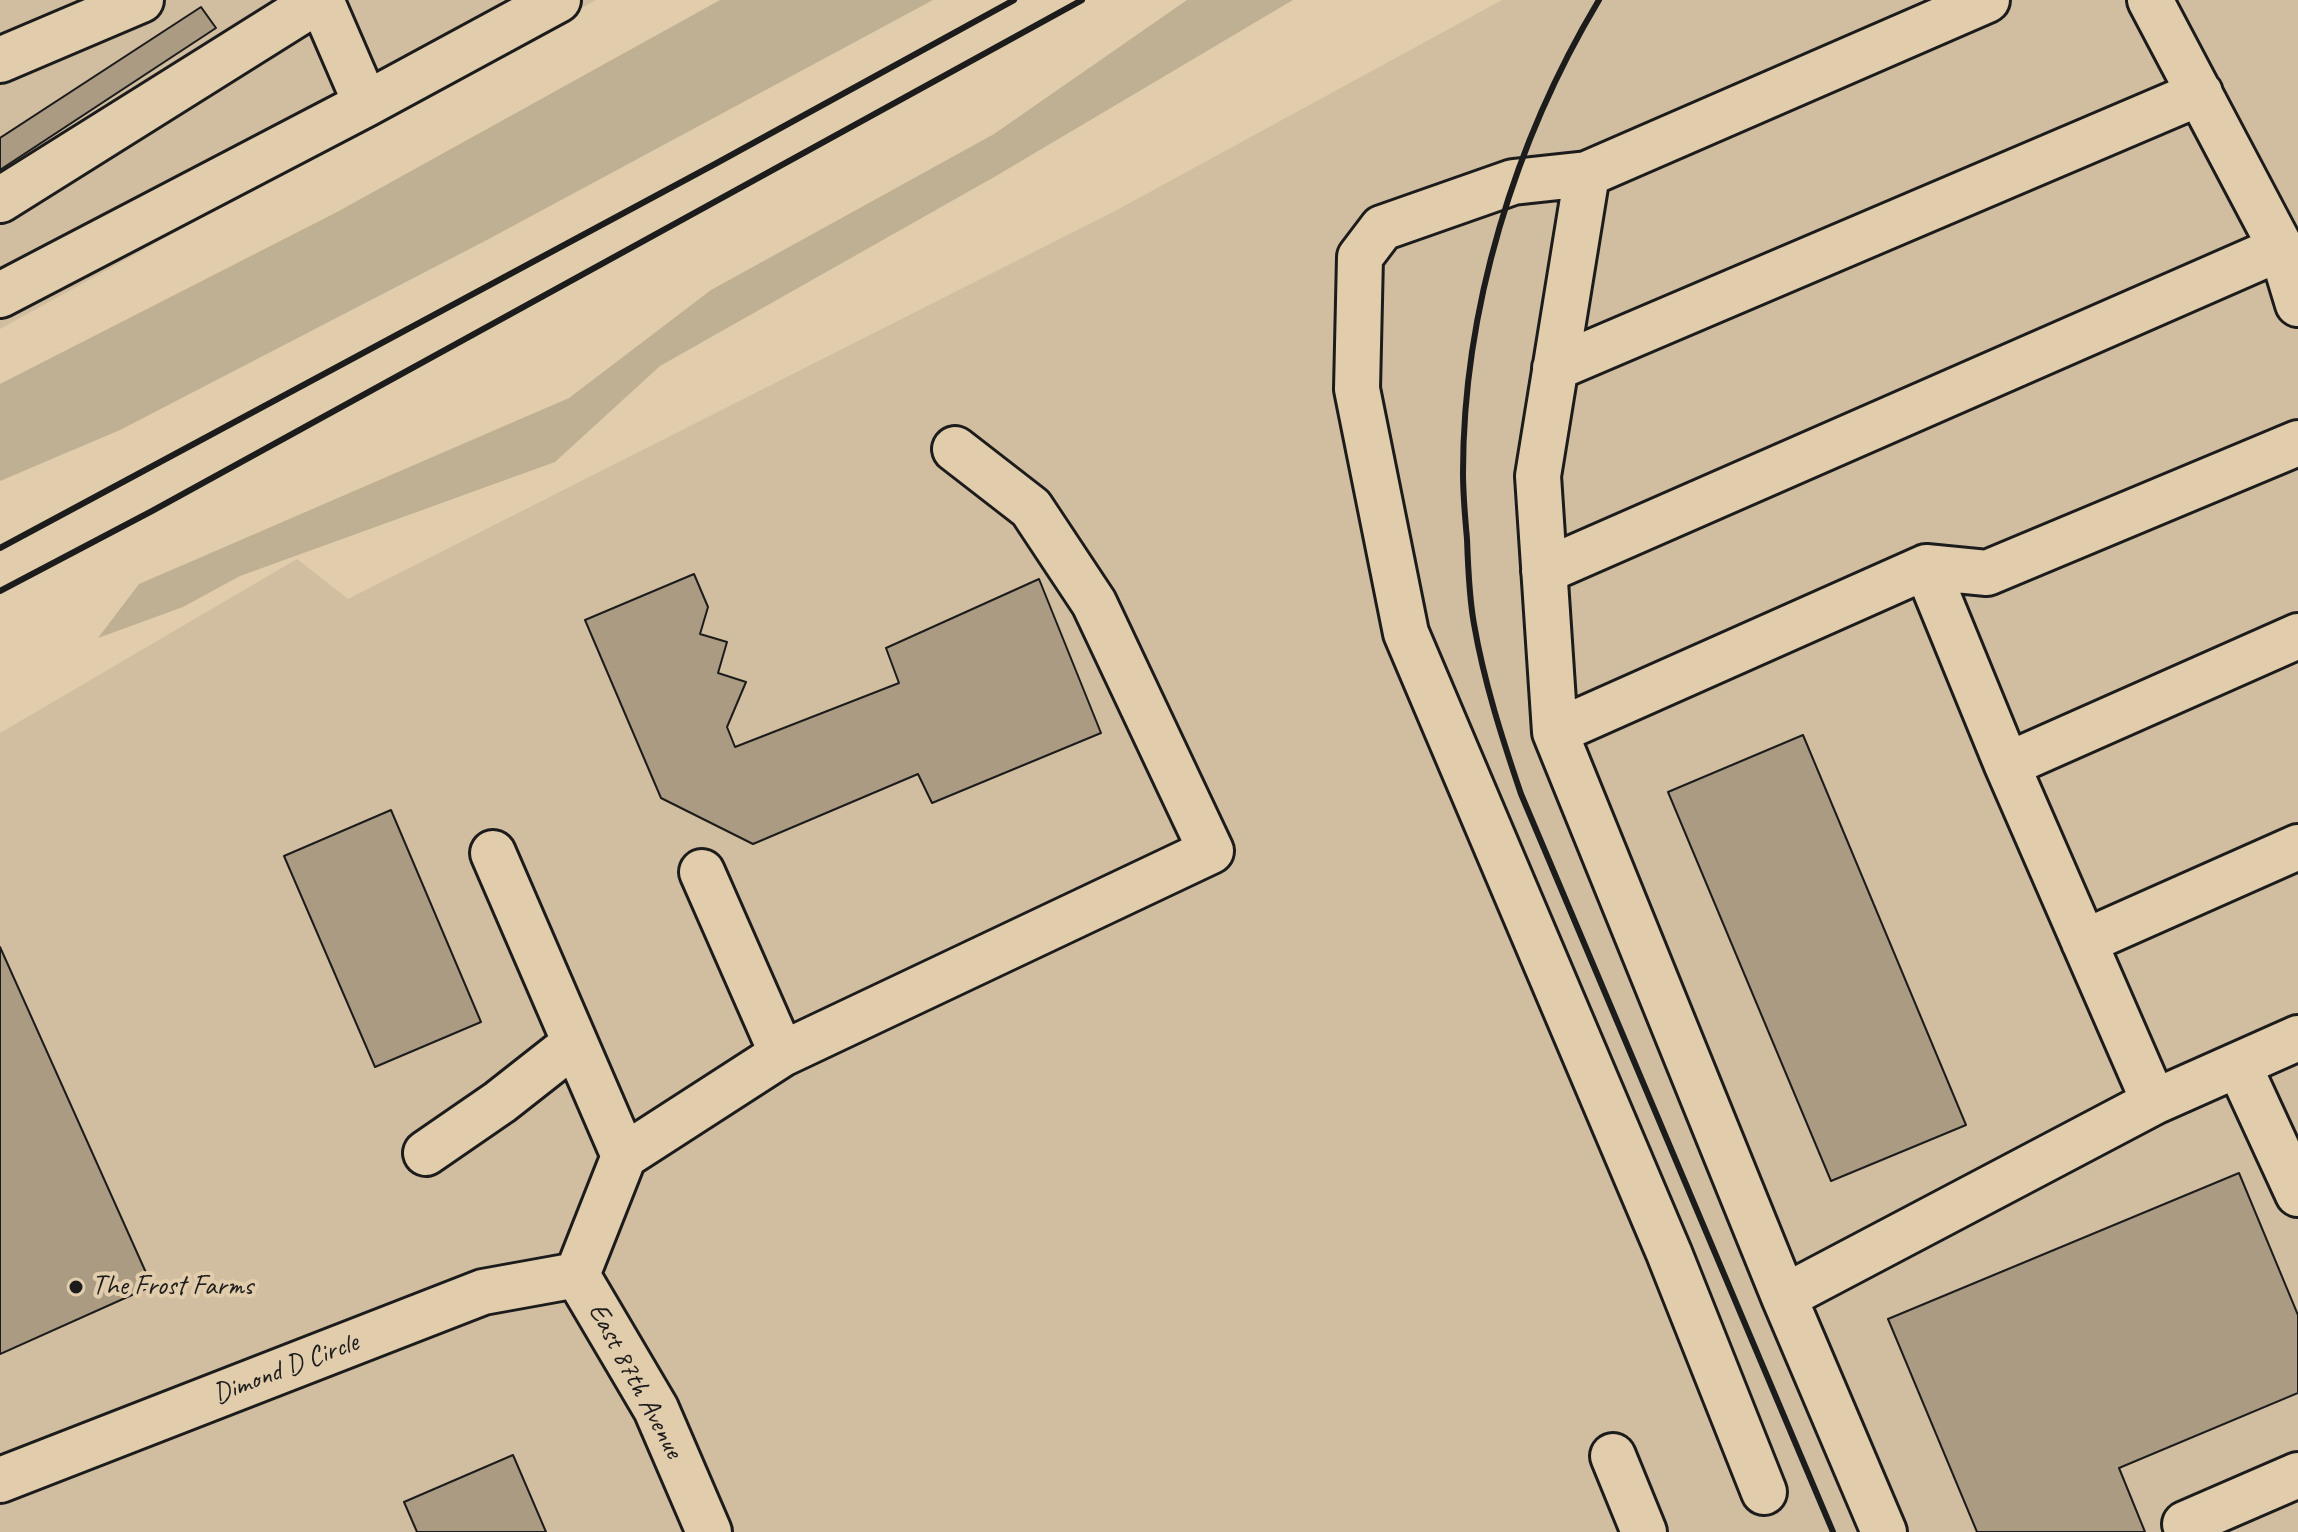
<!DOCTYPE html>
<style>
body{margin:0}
canvas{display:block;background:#e1ccab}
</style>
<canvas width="2298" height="1532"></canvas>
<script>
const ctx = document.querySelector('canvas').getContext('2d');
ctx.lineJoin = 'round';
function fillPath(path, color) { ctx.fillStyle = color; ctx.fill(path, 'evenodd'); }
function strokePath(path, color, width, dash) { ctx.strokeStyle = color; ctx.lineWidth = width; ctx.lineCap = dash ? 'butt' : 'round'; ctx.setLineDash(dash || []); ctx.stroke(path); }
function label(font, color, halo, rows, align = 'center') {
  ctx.font = font + ' Caveat,sans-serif'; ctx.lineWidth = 8; ctx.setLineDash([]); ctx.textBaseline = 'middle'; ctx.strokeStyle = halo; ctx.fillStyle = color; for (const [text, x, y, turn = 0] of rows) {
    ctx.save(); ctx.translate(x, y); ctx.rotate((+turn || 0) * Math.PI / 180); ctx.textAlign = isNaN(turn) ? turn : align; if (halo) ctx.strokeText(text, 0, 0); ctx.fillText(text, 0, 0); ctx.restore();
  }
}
const built = new Path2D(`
 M0 0H596L0 329Z
 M1502 0H2298V1532H0V733L297 559 348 599 1115 211Z`);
const green = new Path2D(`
 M720 0H933L485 241 120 430 0 481V384L337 212Z
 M1187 0H1293L996 176 660 366 555 462 240 576 183 607 98 638 139 584 569 398 711 290 994 134Z`);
const building = new Path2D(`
 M201 7 216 28 0 170V138Z
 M694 574 708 607 700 634 727 642 718 673 746 682 727 727 735 747 899 683 886 648 1039 579 1101 733 932 803 918 774 753 844 661 798 585 620Z
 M1803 735 1966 1125 1831 1181 1668 792Z
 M391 810 481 1022 375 1067 284 856Z
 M0 947 152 1286 0 1354Z
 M2239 1173 2298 1315V1393L2119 1468 2145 1532H1977L1888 1319Z
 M513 1455 546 1532H417L404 1502Z`);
const minor = new Path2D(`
 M321 0 366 104
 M0 60 141 0
 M1587 174 1513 182 1382 228 1360 257 1357 389 1406 633 1669 1253 1764 1492
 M0 200 319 0
 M2281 248 2298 304
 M0 295 366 104 558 0
 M1555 368 2200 93
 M1544 571 2281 248 2150 0
 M1555 732 1926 567 1987 573 2298 443
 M2007 765 2298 636
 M493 853 624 1156
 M702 872 782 1054
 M2084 942 2298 847
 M2239 1066 2298 1194
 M2154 1102 2298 1038
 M426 1153 500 1102 575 1043
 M577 1275 624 1156 782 1054 1211 851 1094 603 1031 508 955 449
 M577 1275 656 1409 709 1532
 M1784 1297 2154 1102 2007 765 1926 567
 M1613 1456 1644 1532
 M0 1480 483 1292 577 1275
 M1884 1532 1784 1297 1555 732 1538 476 1587 174 1987 0
 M2188 1532 2185 1524 2298 1475`);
const rail = new Path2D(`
 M1599 0C1515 140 1463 309 1463 473 1463 495 1465 517 1467 539 1468 567 1469 597 1474 624 1484 682 1502 738 1521 794L1833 1532
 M0 548 715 164 1014 0
 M0 591 152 511 1082 0`);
const markers = [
 [76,1287,8,"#1c1c1c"]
];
const poiNames = [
 ["The Frost Farms",92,1287]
];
const streetNames = [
 ["Dimond D Circle",286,1369,-21],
 ["East 87th Avenue",635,1381,62]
];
fillPath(built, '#d1bd9f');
fillPath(green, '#c0b093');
fillPath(building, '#ab9b83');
strokePath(building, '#1c1c1c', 2);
strokePath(minor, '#1c1c1c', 50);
strokePath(minor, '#e1ccab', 44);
strokePath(rail, '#1c1c1c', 6);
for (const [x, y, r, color] of markers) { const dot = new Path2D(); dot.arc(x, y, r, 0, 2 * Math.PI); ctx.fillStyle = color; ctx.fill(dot); strokePath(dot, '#e1ccab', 3); }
label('28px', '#1c1c1c', '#e1ccab', poiNames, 'left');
label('28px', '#1c1c1c', '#e1ccab', streetNames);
</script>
